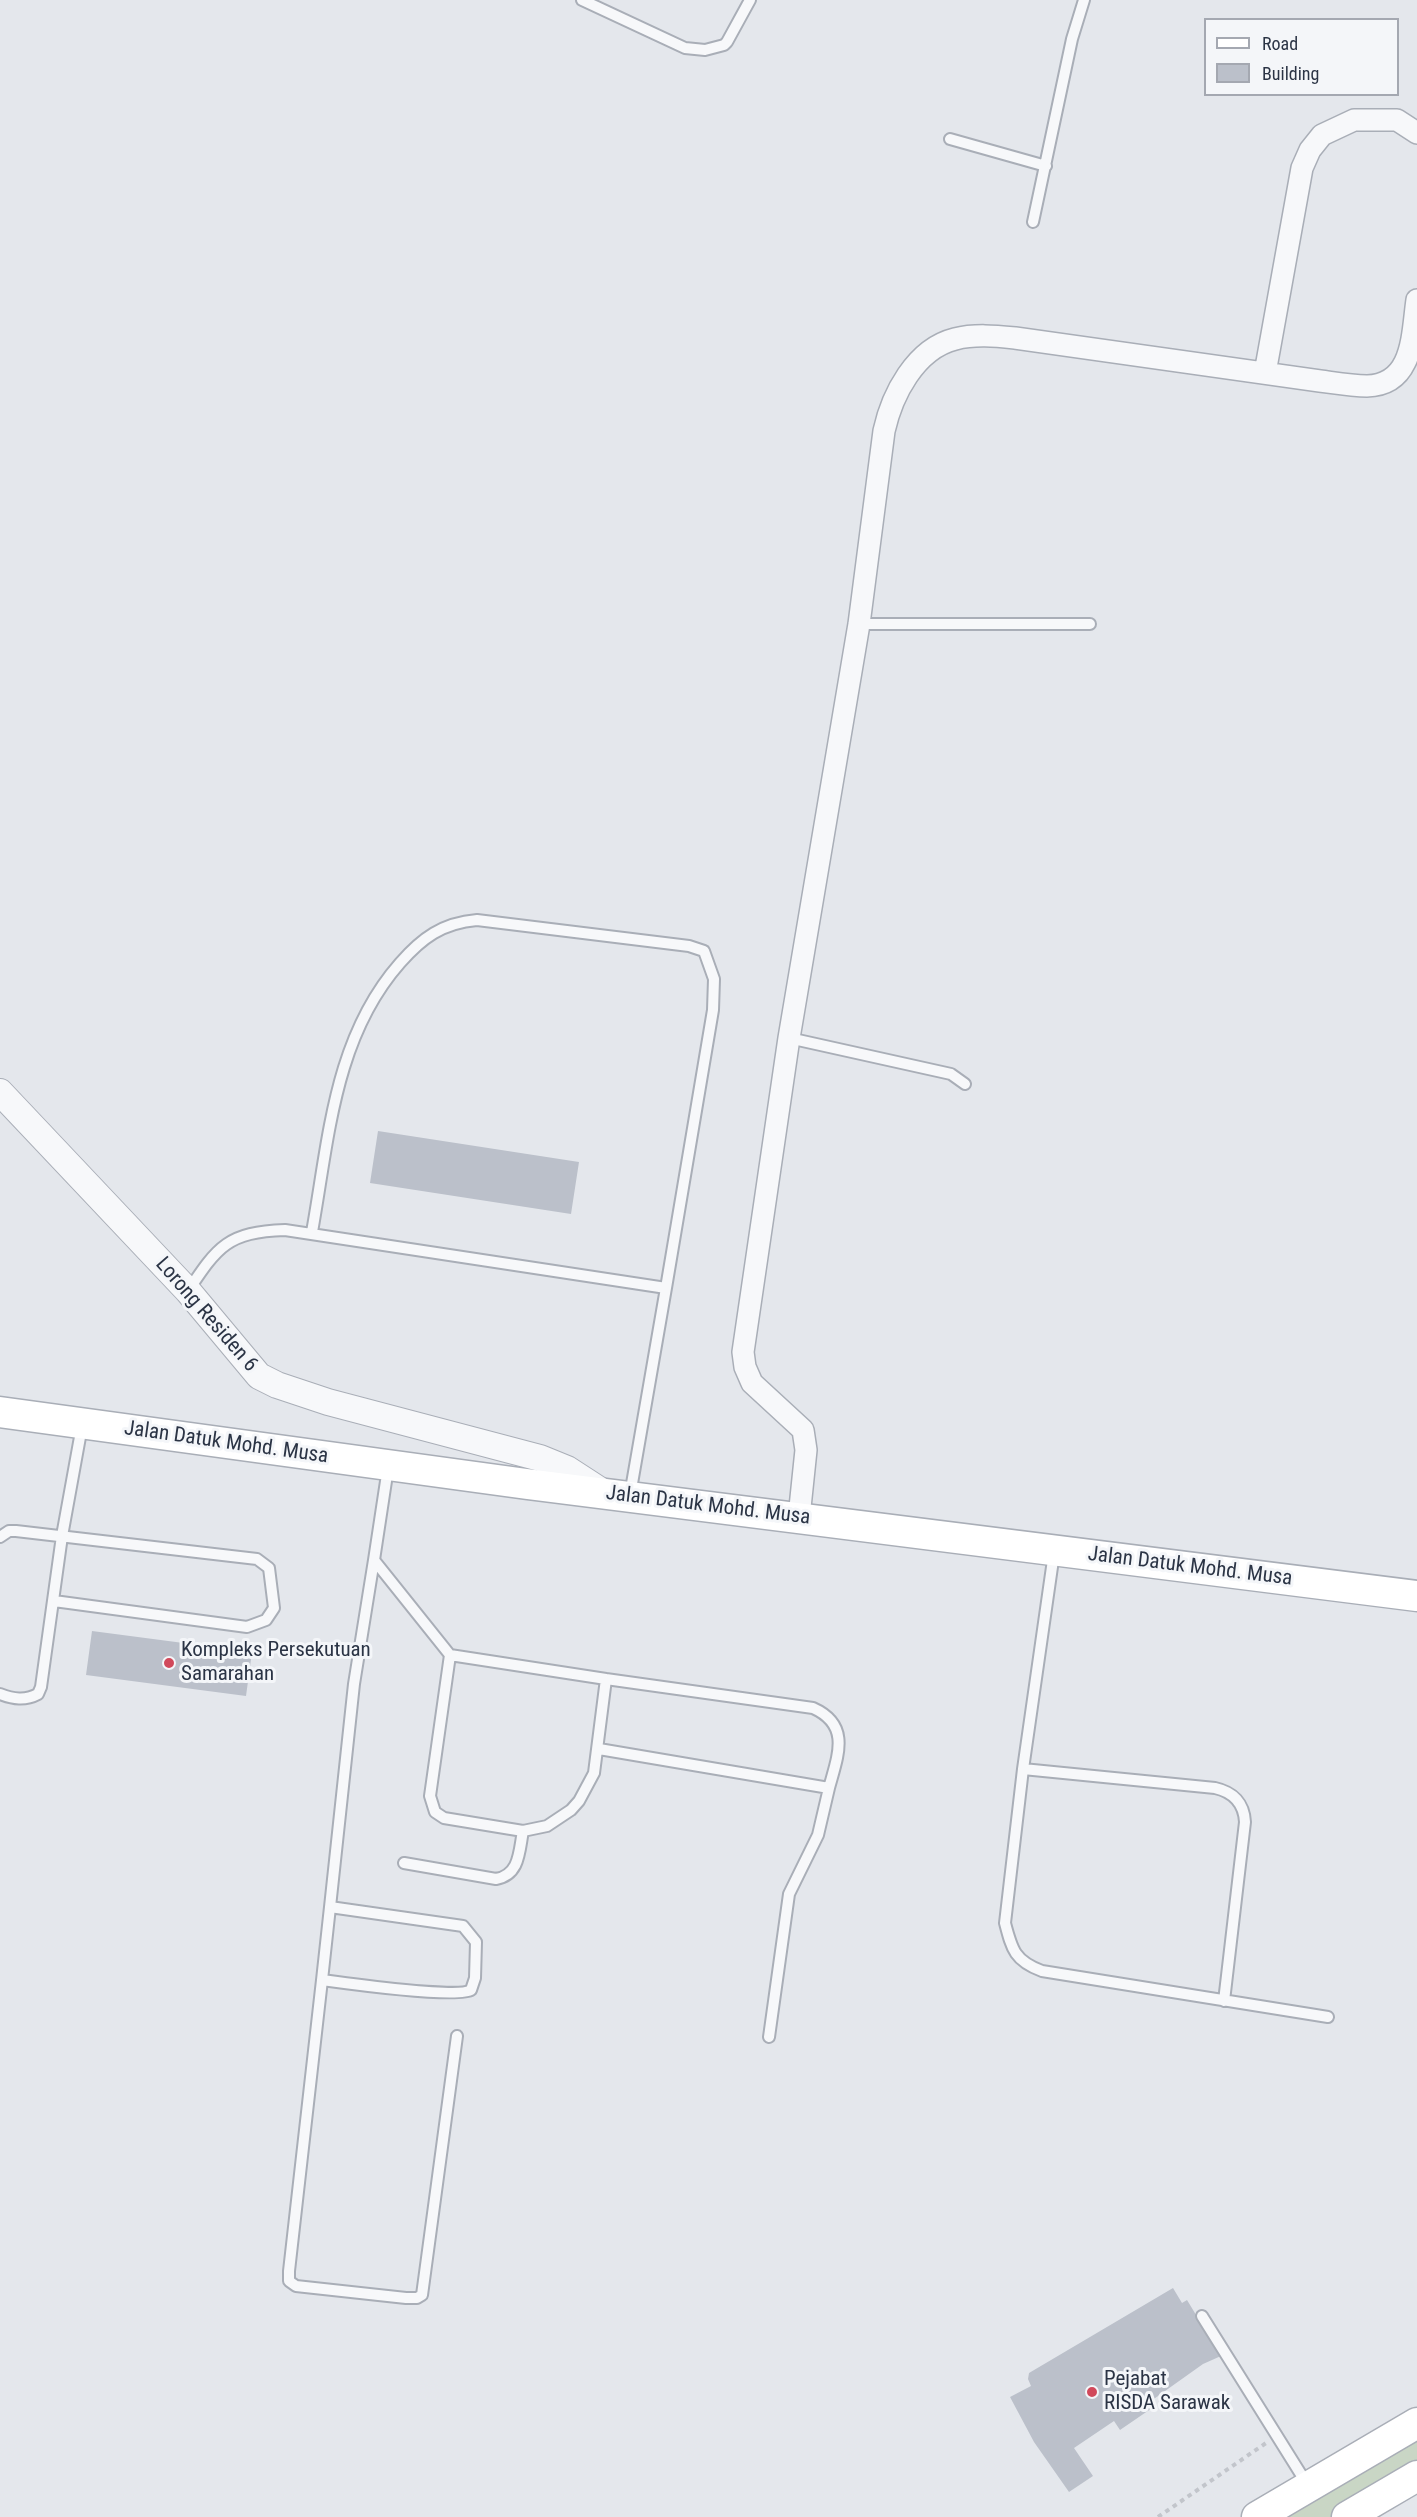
<!DOCTYPE html>
<style>
body{margin:0}
#map{position:relative;width:1417px;height:2517px;overflow:hidden;background:#e4e7ec;font-family:"Roboto Condensed",sans-serif}
canvas{display:block}
.legend{position:absolute;left:1204px;top:18px;width:195px;height:78px;box-sizing:border-box;background:#f4f6f9;border:2px solid #a4a8b1;margin:0;padding:8px 10px;list-style:none;font-size:18px;color:#2b3445}
.legend li{display:flex;align-items:center;gap:12px;height:30px}
.legend b{width:30px;border:2px solid #a4a8b1}
</style>
<div id="map">
<canvas width="1417" height="2517"></canvas>
<ul class="legend">
<li><b style="height:8px;background:#fff"></b>Road</li>
<li><b style="height:16px;background:#bbc0ca"></b>Building</li>
</ul>
</div>
<script>
const ctx = document.querySelector('canvas').getContext('2d');
ctx.lineJoin = 'round';
function fillPath(path, color) { ctx.fillStyle = color; ctx.fill(path, 'evenodd'); }
function strokePath(path, color, width, dash) { ctx.strokeStyle = color; ctx.lineWidth = width; ctx.lineCap = dash ? 'butt' : 'round'; ctx.setLineDash(dash || []); ctx.stroke(path); }
function label(font, color, halo, rows, align = 'center') {
  ctx.font = font + ' "Roboto Condensed",sans-serif'; ctx.lineWidth = 6; ctx.setLineDash([]); ctx.textBaseline = 'middle'; ctx.strokeStyle = halo; ctx.fillStyle = color; for (const [text, x, y, turn = 0] of rows) {
    ctx.save(); ctx.translate(x, y); ctx.rotate((+turn || 0) * Math.PI / 180); ctx.textAlign = isNaN(turn) ? turn : align; if (halo) ctx.strokeText(text, 0, 0); ctx.fillText(text, 0, 0); ctx.restore();
  }
}
const green = new Path2D(`
 M1417 2439V2468L1335 2517H1285Z`);
const building = new Path2D(`
 M378 1131 579 1162 571 1214 370 1183Z
 M92 1631 252 1652 246 1696 86 1675Z
 M1173 2288 1182 2303 1187 2300 1221 2356 1203 2364 1151 2401 1155 2406 1120 2430 1114 2421 1074 2448 1093 2476 1069 2492 1034 2442 1010 2397 1031 2386 1028 2379 1029 2373Z`);
const path = new Path2D(`
 M1158 2517 1266 2443`);
const service = new Path2D(`
 M582 0 685 48 705 50 724 45 727 42 750 0
 M950 139 1046 166
 M1033 222 1072 39 1084 0
 M859 624H1090
 M789 1038 951 1074 965 1084
 M312 1232C329 1138 334 1038 400 963 422 938 442 923 477 920L689 946 704 951 714 979 713 1010 666 1288
 M188 1291C218 1246 228 1232 285 1230L666 1288 630 1495
 M388 1468 374 1560 450 1655 606 1679 594 1773 579 1801 571 1810 547 1826 523 1831 444 1818 435 1812 430 1796 450 1655
 M0 1537 9 1531H16L257 1559 269 1568 274 1608 266 1620 247 1627 54 1601
 M1054 1553 1023 1769 1005 1923C1012 1950 1015 1961 1042 1971L1328 2017
 M0 1694C13 1699 25 1701 38 1694L41 1687 62 1536 82 1426
 M599 1749 829 1788C838 1755 851 1725 813 1708L606 1679
 M1023 1769 1215 1788C1233 1792 1244 1803 1245 1822L1224 2001
 M404 1863 496 1879C520 1875 519 1851 523 1831
 M330 1907 322 1980C344 1983 459 1999 471 1990L475 1978 476 1942 463 1926 330 1907 354 1684 374 1560
 M322 1980 289 2271V2281L296 2286 406 2298H417L422 2295 457 2036
 M769 2037 789 1894 818 1835 829 1788
 M1202 2316 1307 2484`);
const minor = new Path2D(`
 M1265 373 1302 168 1310 150 1322 135 1354 120H1397L1417 133
 M799 1517 806 1450 803 1430 752 1383 745 1367 743 1352 789 1038 859 624 884 431C892 395 915 349 955 339 975 334 995 336 1015 338L1320 381C1335 383 1351 386 1367 386 1414 385 1412 334 1417 300`);
const tertiary = new Path2D(`
 M0 1092 188 1291 259 1376 277 1385 328 1402 540 1458 567 1469 604 1493`);
const secondary = new Path2D(`
 M0 1412 527 1484 1417 1596
 M1257 2517 1417 2423
 M1347 2517 1417 2476`);
const markers = [
 [169,1663,6,"#d1495b"],
 [1092,2392,6,"#d1495b"]
];
const streetNames = [
 ["Lorong Residen 6",206,1315,49],
 ["Jalan Datuk Mohd. Musa",226,1443,8],
 ["Jalan Datuk Mohd. Musa",708,1506,7],
 ["Jalan Datuk Mohd. Musa",1190,1567,7]
];
const poiNames = [
 ["Kompleks Persekutuan",181,1651],
 ["Samarahan",181,1675],
 ["Pejabat",1104,2380],
 ["RISDA Sarawak",1104,2404]
];
fillPath(green, '#c9d6c5');
fillPath(building, '#bbc0ca');
strokePath(service, '#a9aeb7', 14);
strokePath(minor, '#a9aeb7', 24);
strokePath(tertiary, '#a9aeb7', 28);
strokePath(secondary, '#a9aeb7', 33);
strokePath(path, '#c2c5cb', 4, [4.5, 4.5]);
strokePath(service, '#f7f8fa', 10);
strokePath(minor, '#f7f8fa', 21);
strokePath(tertiary, '#f7f8fa', 26);
strokePath(secondary, '#fff', 30);
for (const [x, y, r, color] of markers) { const dot = new Path2D(); dot.arc(x, y, r, 0, 2 * Math.PI); ctx.fillStyle = color; ctx.fill(dot); strokePath(dot, '#f4f6f9', 2); }
label('21px', '#2b3445', '#f4f6f9', streetNames);
label('21px', '#2b3445', '#f4f6f9', poiNames, 'left');
</script>
